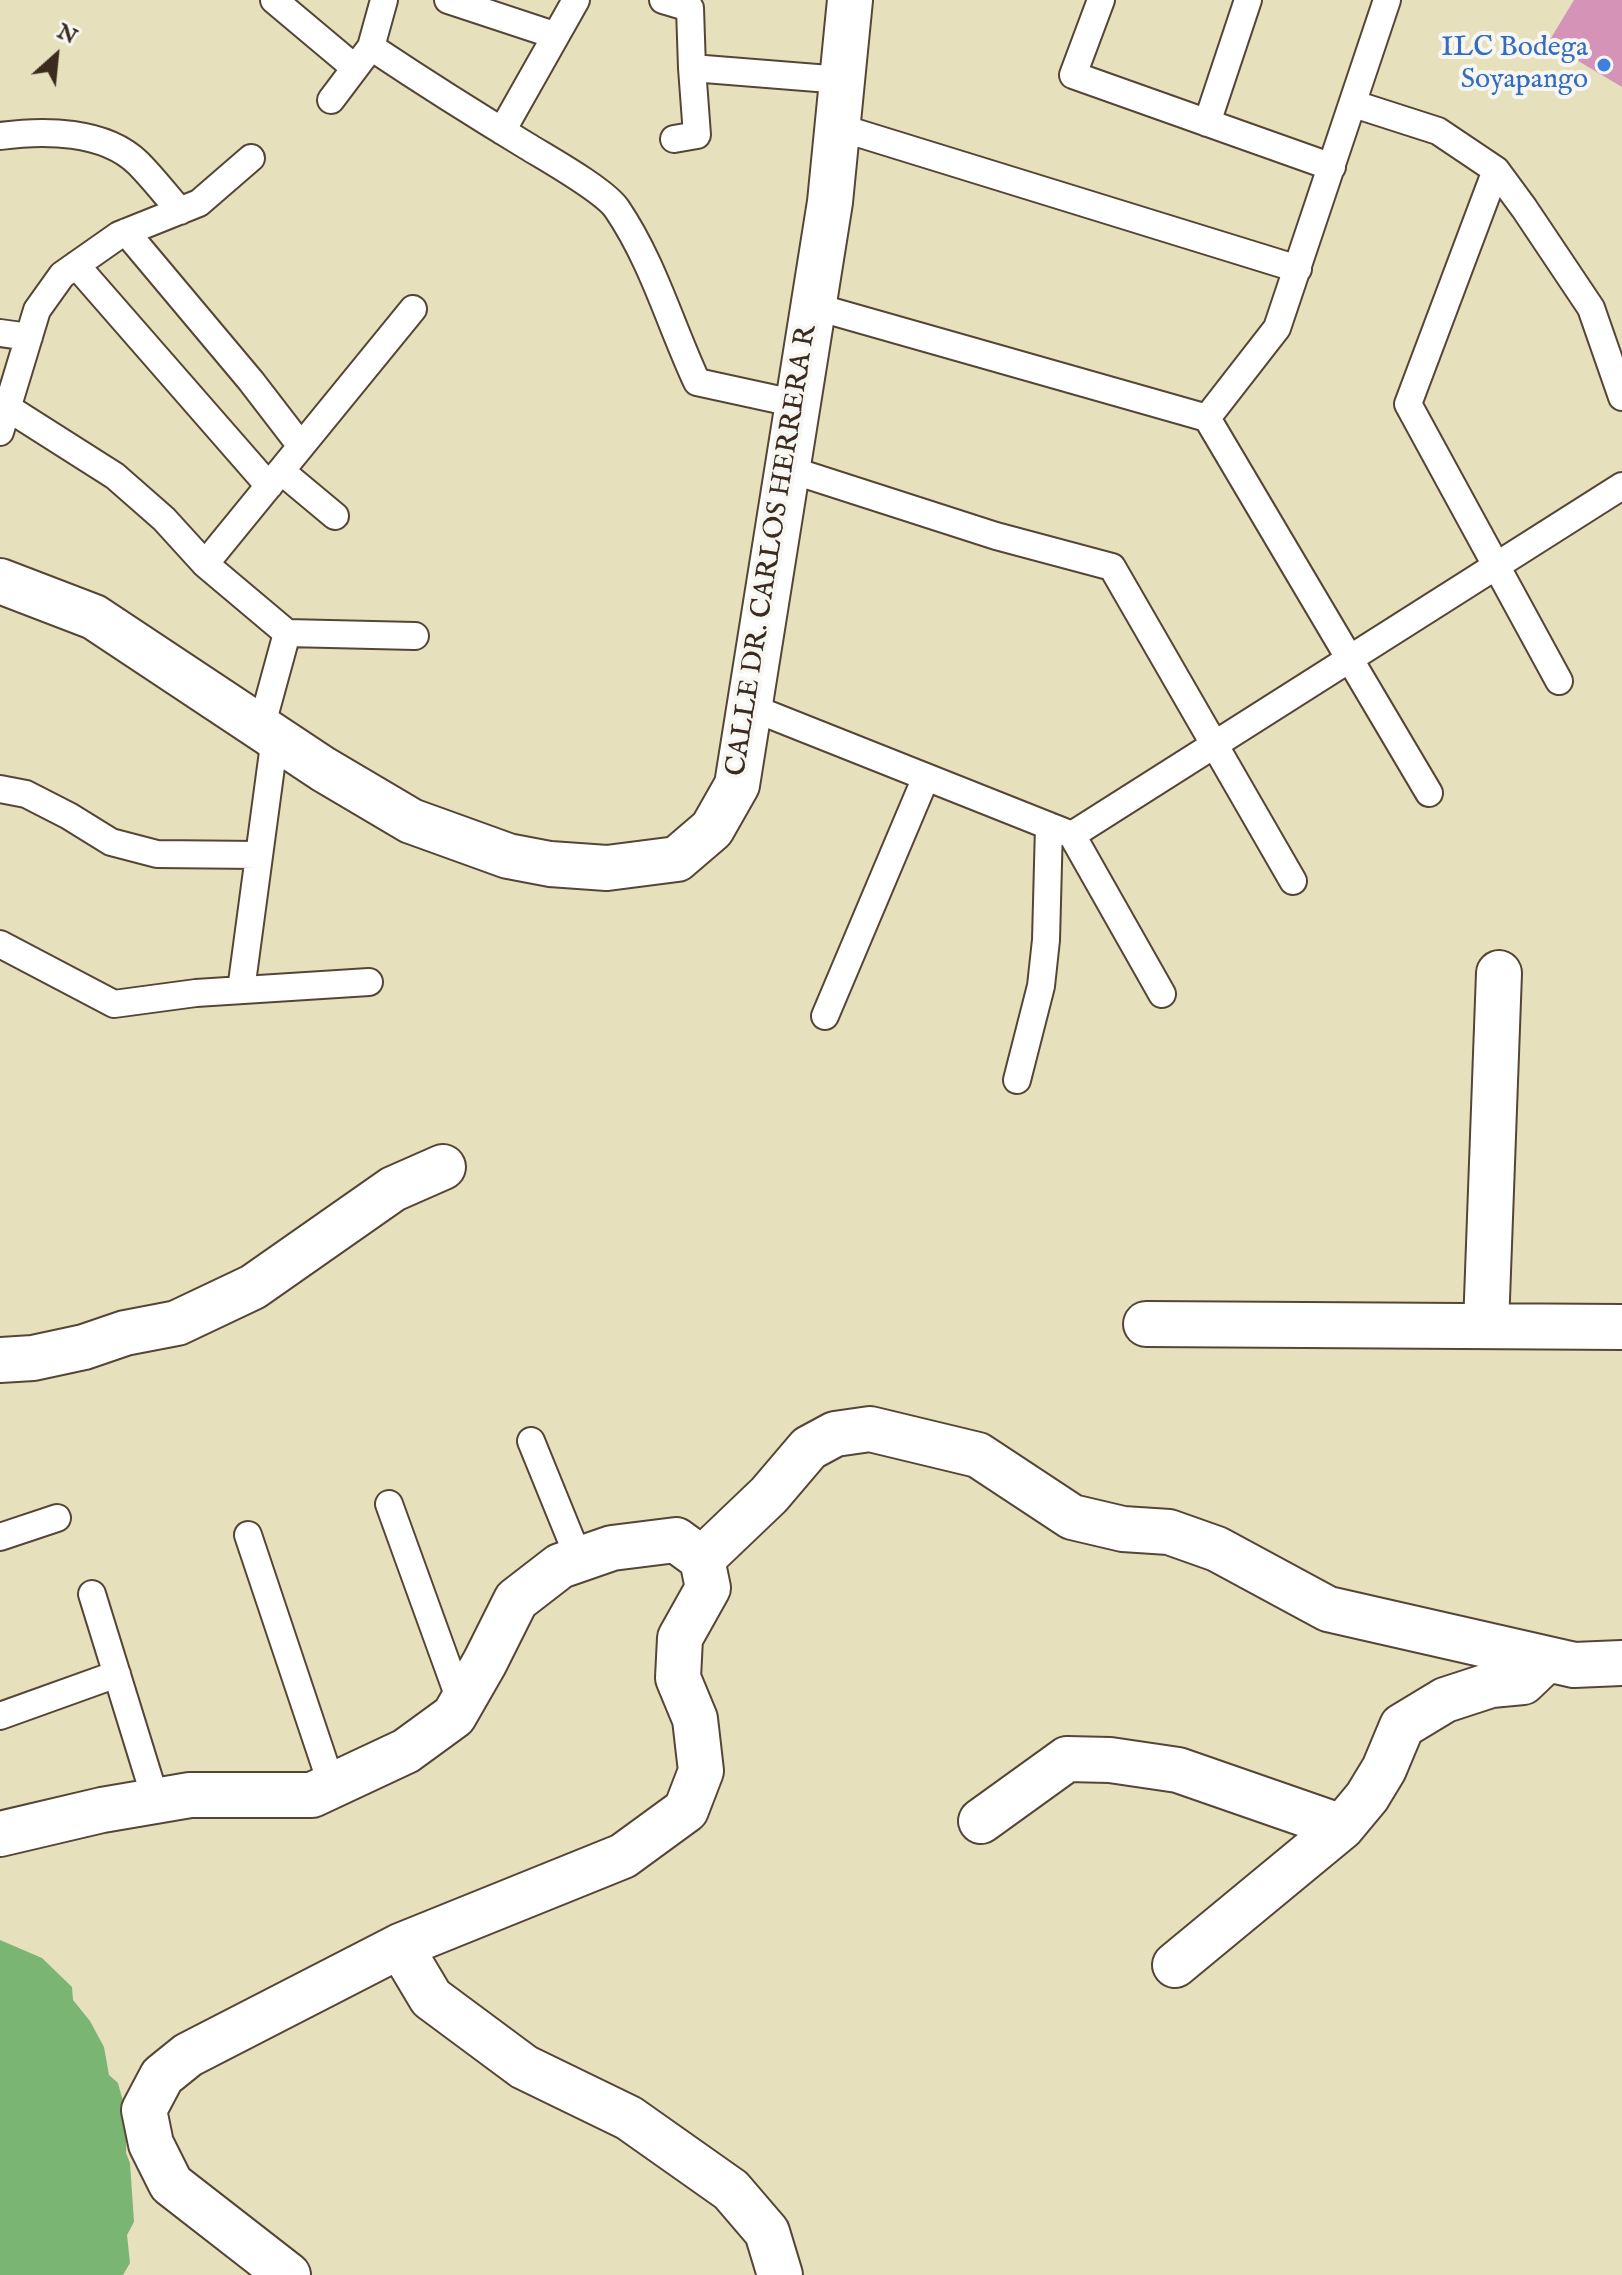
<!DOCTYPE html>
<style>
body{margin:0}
#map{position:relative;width:1622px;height:2275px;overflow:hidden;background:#e7e0bd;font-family:"IM FELL English",serif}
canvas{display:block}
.north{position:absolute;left:16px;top:16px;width:80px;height:80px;-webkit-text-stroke:6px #f6f6f2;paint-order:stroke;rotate:27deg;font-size:22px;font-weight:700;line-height:32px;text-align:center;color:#3b2a1e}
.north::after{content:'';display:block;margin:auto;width:28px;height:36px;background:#3b2a1e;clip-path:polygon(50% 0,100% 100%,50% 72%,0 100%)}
</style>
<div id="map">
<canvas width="1622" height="2275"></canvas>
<div class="north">N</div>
</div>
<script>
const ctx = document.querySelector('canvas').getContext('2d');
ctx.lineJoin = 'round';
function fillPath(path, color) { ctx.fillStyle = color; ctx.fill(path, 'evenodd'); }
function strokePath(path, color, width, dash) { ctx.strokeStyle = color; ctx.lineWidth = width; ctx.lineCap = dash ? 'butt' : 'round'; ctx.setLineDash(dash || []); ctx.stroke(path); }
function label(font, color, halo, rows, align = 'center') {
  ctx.font = font + ' "IM FELL English",serif'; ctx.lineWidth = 8; ctx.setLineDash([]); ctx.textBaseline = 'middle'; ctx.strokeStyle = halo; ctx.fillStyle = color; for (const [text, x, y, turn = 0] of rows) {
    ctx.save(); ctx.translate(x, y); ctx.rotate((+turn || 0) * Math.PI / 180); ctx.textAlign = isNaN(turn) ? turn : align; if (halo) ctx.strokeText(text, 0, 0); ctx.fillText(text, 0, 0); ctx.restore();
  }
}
const forest = new Path2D(`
 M0 1940 42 1958 72 1987 73 2000 90 2021 104 2047 109 2075 118 2083 127 2116 126 2153 130 2163 134 2222 127 2235 130 2263 123 2275H0Z`);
const building = new Path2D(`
 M1574 0H1622V87L1548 43Z`);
const service = new Path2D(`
 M274 0 355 68
 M448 0 554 35
 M663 0 690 8 692 68 842 80
 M1101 0 1073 75 1332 167
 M371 47C422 81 474 114 527 146 548 159 604 190 617 209 653 262 670 324 697 382L798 404
 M331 100 371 47 384 0
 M1354 104 1438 131 1496 170 1524 208 1591 308 1622 397
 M1207 123 1248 0
 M838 127 1298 269
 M502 131 576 0
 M0 136C44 130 104 130 138 163 153 178 166 195 180 211
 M674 139 697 135 692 68
 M1496 170 1408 404 1559 681
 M126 232 251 381 301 446
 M76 265 269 486
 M813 306 1207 418 1429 793
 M0 333 29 337
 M8 408 115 476 164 519 205 564 287 633 415 636
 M1207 418 1277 328 1387 0
 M0 432 37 310 62 275 119 235 199 203 251 158
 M788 469 996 536 1112 567 1293 881
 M281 471 335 516
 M205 564 413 309
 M750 707 1072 835 1162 994
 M261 728 287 633
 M0 789 26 794 69 816 111 842 157 854 258 855
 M1072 835 1622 486
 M0 944 114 1004 196 993 369 982
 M241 990 275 737
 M825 1016 926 777
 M1017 1080 1041 986 1046 940 1049 826
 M531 1441 579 1559
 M389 1504 461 1703
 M248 1535 332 1786
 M0 1537 57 1518
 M92 1594 156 1801
 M0 1716 117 1674`);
const minor = new Path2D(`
 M0 581 94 617 323 769 411 821 508 856 550 864 607 868 677 859 712 829 737 785 830 202 850 0
 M1146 1324 1622 1327
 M1486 1326 1499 973
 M0 1360 33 1358 84 1347 125 1333 177 1323 253 1287 393 1189 443 1167
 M702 1559 769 1495 809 1448 835 1434 870 1429 978 1455 1072 1517 1123 1529 1169 1532 1217 1549 1328 1609 1574 1665 1622 1663
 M981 1821 1067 1759 1110 1760 1178 1770 1342 1827
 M0 1834 102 1810 190 1795H312L406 1751 454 1716 485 1662 516 1600 560 1566 612 1548 676 1540 702 1559
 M400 1946 431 1998 524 2067 629 2118 731 2190 767 2232 780 2275
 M1175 1965 1342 1827 1367 1797 1384 1769 1402 1726 1445 1700 1491 1685 1523 1682 1547 1659
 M288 2275 171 2184 151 2144 144 2110 162 2076 188 2055 400 1946 623 1856 686 1810 701 1771 695 1719 678 1678 680 1638 708 1588 702 1559`);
const markers = [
 [1604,65,8,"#3f7fe0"]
];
const shopNames = [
 ["ILC Bodega",1588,49],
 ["Soyapango",1588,81]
];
const streetNames = [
 ["CALLE DR. CARLOS HERRERA R",773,551,-81]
];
fillPath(forest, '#7ab573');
fillPath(building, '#d493b7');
strokePath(service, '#554536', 30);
strokePath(minor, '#554536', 48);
strokePath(service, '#fff', 26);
strokePath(minor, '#fff', 44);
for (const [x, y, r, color] of markers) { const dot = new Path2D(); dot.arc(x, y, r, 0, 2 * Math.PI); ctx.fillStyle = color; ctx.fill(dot); strokePath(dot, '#f6f6f2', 3); }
label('28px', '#366cbe', '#f6f6f2', shopNames, 'right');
label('28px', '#3b2a1e', '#f6f6f2', streetNames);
</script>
